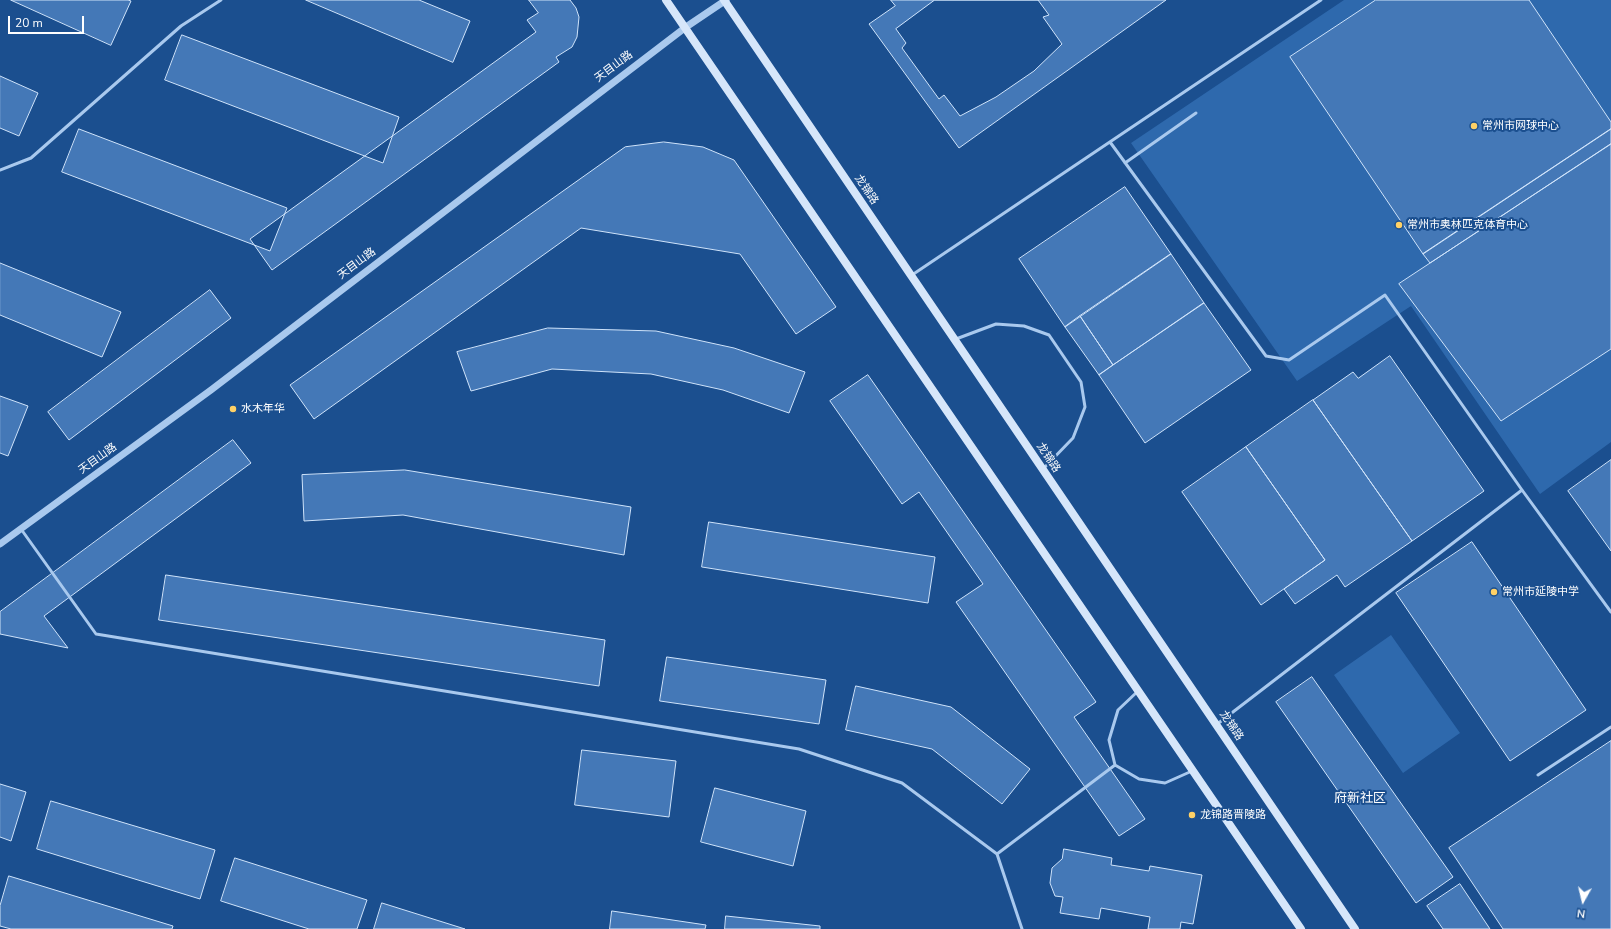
<!DOCTYPE html>
<meta charset="utf-8">
<style>
body{margin:0}
#map{position:relative;width:1611px;height:929px;overflow:hidden;background:#1b4f8f;font-family:"Nunito Sans",sans-serif}
canvas{display:block}
.north{position:absolute;left:1563px;top:881px;width:40px;height:40px;-webkit-text-stroke:3px #1b4f8f;paint-order:stroke;rotate:188deg;font-size:11px;font-weight:700;line-height:16px;text-align:center;color:#fff}
.north::after{content:'';display:block;margin:auto;width:14px;height:18px;background:#fff;clip-path:polygon(50% 0,100% 100%,50% 72%,0 100%)}
.scale{position:absolute;left:8px;top:16px;width:76px;height:18px;box-sizing:border-box;border:2px solid #fff;border-top:0;padding-left:5px;font-size:12px;line-height:14px;white-space:nowrap;color:#fff;-webkit-text-stroke:3px #1b4f8f;paint-order:stroke}
</style>
<div id="map">
<canvas width="1611" height="929"></canvas>
<div class="north">N</div>
<div class="scale">20 m</div>
</div>
<script>
const ctx = document.querySelector('canvas').getContext('2d');
ctx.lineJoin = 'round';
function fillPath(path, color) { ctx.fillStyle = color; ctx.fill(path, 'evenodd'); }
function strokePath(path, color, width, dash) { ctx.strokeStyle = color; ctx.lineWidth = width; ctx.lineCap = dash ? 'butt' : 'round'; ctx.setLineDash(dash || []); ctx.stroke(path); }
function label(font, color, halo, rows, align = 'center') {
  ctx.font = font + ' "Nunito Sans","Noto Sans SC",sans-serif'; ctx.lineWidth = 4; ctx.setLineDash([]); ctx.textBaseline = 'middle'; ctx.strokeStyle = halo; ctx.fillStyle = color; for (const [text, x, y, turn = 0] of rows) {
    ctx.save(); ctx.translate(x, y); ctx.rotate((+turn || 0) * Math.PI / 180); ctx.textAlign = isNaN(turn) ? turn : align; if (halo) ctx.strokeText(text, 0, 0); ctx.fillText(text, 0, 0); ctx.restore();
  }
}
const green = new Path2D(`
 M1344 0H1611V442L1540 494 1411 306 1297 381 1131 143Z
 M1391 635 1460 733 1403 773 1334 675Z`);
const building = new Path2D(`
 M11 0H128L131 1 111 45Z
 M306 0H419L470 21 453 62Z
 M529 0H570L576 8 579 17 577 37 572 47 556 57 559 62 272 270 250 239 536 32 527 20 538 13Z
 M891 0H1166L959 148 869 24 895 6Z
 M935 0H1038L1049 15 1043 17 1062 44 1034 71 996 97 960 116 944 95 939 99 902 48 906 43 896 29Z
 M1376 0H1529L1611 122V129L1423 254 1290 57Z
 M182 35 399 117 383 163 165 80Z
 M0 76 38 93 19 136 0 128Z
 M79 129 287 208 270 251 62 172Z
 M1611 129V144L1430 263 1423 254Z
 M664 142 703 147 734 160 836 307 796 334 740 254 581 228 314 419 290 385 625 147Z
 M1611 144V349L1501 421 1399 284Z
 M1125 187 1171 254 1065 327 1019 259Z
 M1171 254 1204 303 1113 365 1080 316Z
 M0 263 121 312 102 357 0 315Z
 M210 290 231 318 69 440 48 412Z
 M1204 303 1251 370 1145 443 1099 375Z
 M1080 316 1113 365 1099 375 1065 327Z
 M548 328 656 331 734 348 805 372 789 413 723 390 651 374 552 369 471 391 457 352Z
 M1390 356 1484 491 1412 541 1313 400 1353 372 1358 378Z
 M868 375 1096 702 1074 717 1145 819 1119 836 956 602 983 584 919 492 902 504 830 401Z
 M0 396 28 406 8 456 0 453Z
 M1313 400 1412 541 1345 587 1337 575 1295 604 1284 589 1325 560 1246 447Z
 M233 440 251 463 44 616 68 648 0 634V612Z
 M1246 447 1325 560 1261 605 1182 492Z
 M1611 460V551L1568 491Z
 M405 470 631 507 624 555 403 515 304 521 302 475Z
 M709 522 935 557 928 603 702 567Z
 M1472 542 1586 710 1510 761 1396 593Z
 M166 575 605 640 599 686 159 620Z
 M667 657 826 680 819 724 660 701Z
 M1312 677 1453 877 1416 903 1276 702Z
 M856 686 951 707 1030 769 1002 804 932 749 846 730Z
 M1611 741V929H1503L1449 848Z
 M582 750 676 761 669 817 575 805Z
 M0 784 26 792 11 841 0 837Z
 M715 788 806 811 793 866 701 842Z
 M51 801 215 850 200 899 37 849Z
 M1064 849 1112 858 1111 865 1149 871 1150 866 1202 875 1193 924 1181 922 1180 929H1148L1150 917 1101 908 1099 919 1060 913 1063 897 1055 896 1050 883 1052 868 1062 859Z
 M235 858 367 900 357 929H309L221 901Z
 M9 876 173 926 172 929H11L0 926V906Z
 M1460 884 1490 929H1443L1427 906Z
 M382 903 465 929H374Z
 M612 911 706 925 705 929H610Z
 M726 916 820 926V929H725Z`);
const service = new Path2D(`
 M1110 142 1266 356 1289 360 1385 295 1522 490 1611 612
 M1125 163 1196 113
 M0 170 31 158 181 26 221 0
 M912 275 1321 0
 M956 339 996 324 1024 326 1049 335 1081 382 1085 407 1073 438 1044 468
 M21 529 96 634 799 749 902 783 997 854 1022 929
 M1137 692 1118 710 1109 740 1115 765 1139 779 1165 783 1192 771
 M1216 725 1522 490
 M1538 775 1611 727
 M997 854 1115 765`);
const tertiary = new Path2D(`
 M0 544 211 390 686 27 726 0`);
const secondary = new Path2D(`
 M666 0 1301 929
 M724 0 1355 929`);
const markers = [
 [1474,126,4,"#ffd166"],
 [1399,225,4,"#ffd166"],
 [233,409,4,"#ffd166"],
 [1494,592,4,"#ffd166"],
 [1192,815,4,"#ffd166"]
];
const streetNames = [
 ["天目山路",614,67,-37],
 ["龙锦路",866,190,56],
 ["天目山路",357,264,-37],
 ["龙锦路",1048,458,56],
 ["天目山路",98,459,-36],
 ["龙锦路",1231,726,56]
];
const poiNames = [
 ["常州市网球中心",1482,126],
 ["常州市奥林匹克体育中心",1407,225],
 ["水木年华",241,409],
 ["常州市延陵中学",1502,592],
 ["龙锦路晋陵路",1200,815]
];
const quarterNames = [
 ["府新社区",1360,799]
];
fillPath(green, '#2e69ad');
fillPath(building, '#4478b7');
strokePath(building, '#cfe3fa', 1);
strokePath(service, '#a9c9ee', 3);
strokePath(tertiary, '#a9c9ee', 7);
strokePath(secondary, '#d6e6fa', 8);
for (const [x, y, r, color] of markers) { const dot = new Path2D(); dot.arc(x, y, r, 0, 2 * Math.PI); ctx.fillStyle = color; ctx.fill(dot); strokePath(dot, '#1b4f8f', 1.5); }
label('11px', '#fff', '#1b4f8f', streetNames);
label('11px', '#fff', '#1b4f8f', poiNames, 'left');
label('13px', '#fff', '#1b4f8f', quarterNames);
</script>
